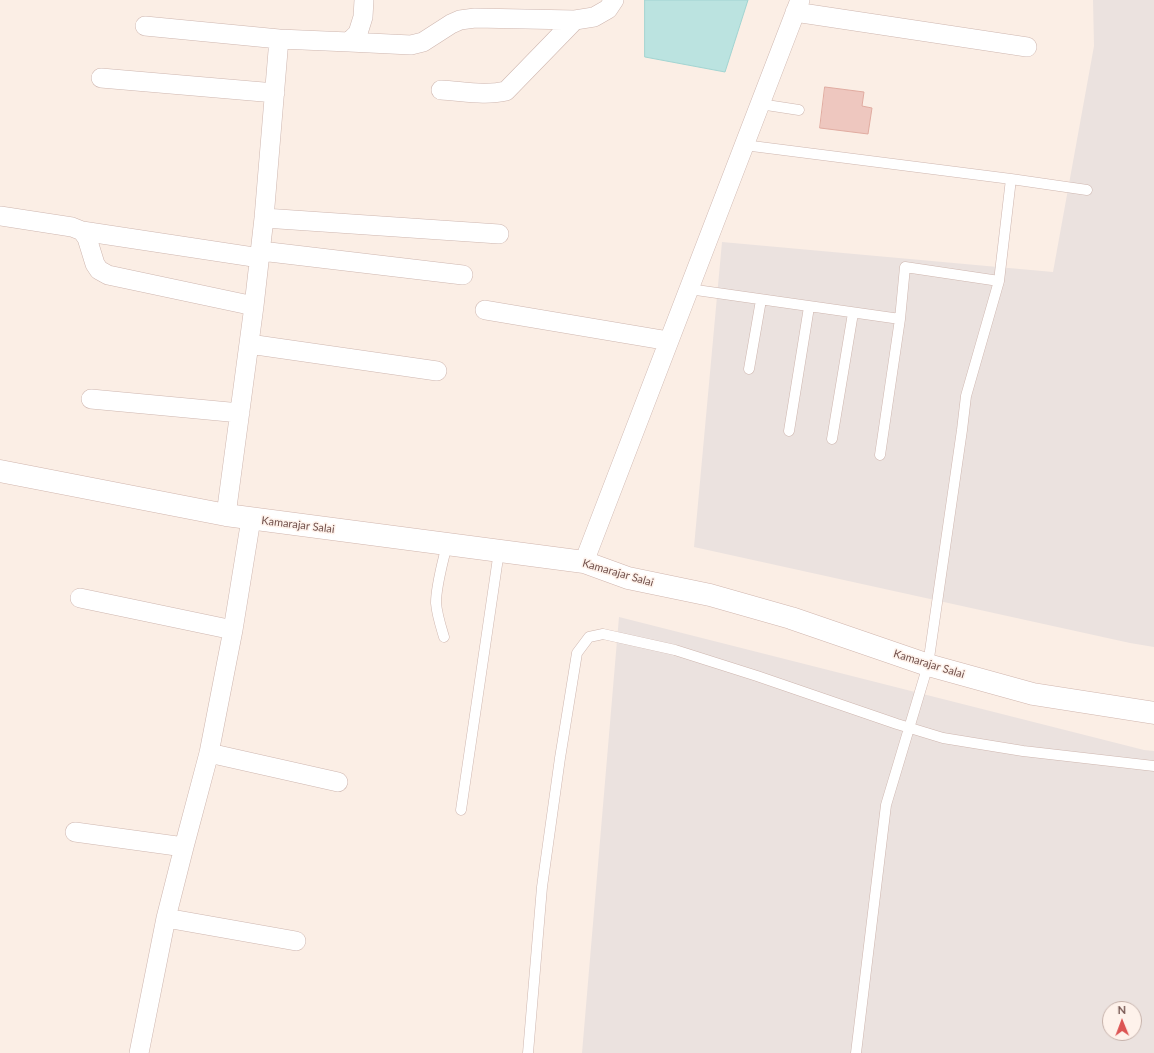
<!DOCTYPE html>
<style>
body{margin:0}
#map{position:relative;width:1154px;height:1053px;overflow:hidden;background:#fbeee5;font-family:Lato,sans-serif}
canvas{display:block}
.north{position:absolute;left:1102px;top:1001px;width:40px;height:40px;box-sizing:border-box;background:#fef2eb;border:1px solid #c6b2ab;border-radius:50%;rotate:359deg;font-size:11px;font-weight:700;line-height:16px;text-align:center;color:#72514c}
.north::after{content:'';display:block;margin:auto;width:14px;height:18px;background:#dc5453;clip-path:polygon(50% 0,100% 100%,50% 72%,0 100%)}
</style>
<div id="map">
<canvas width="1154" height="1053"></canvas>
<div class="north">N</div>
</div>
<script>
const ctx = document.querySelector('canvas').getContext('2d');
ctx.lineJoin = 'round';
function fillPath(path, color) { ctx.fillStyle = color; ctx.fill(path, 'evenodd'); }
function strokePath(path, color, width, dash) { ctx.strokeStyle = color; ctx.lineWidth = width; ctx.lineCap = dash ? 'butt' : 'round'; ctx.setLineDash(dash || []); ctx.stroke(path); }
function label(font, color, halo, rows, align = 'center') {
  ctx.font = font + ' Lato,sans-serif'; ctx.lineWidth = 3; ctx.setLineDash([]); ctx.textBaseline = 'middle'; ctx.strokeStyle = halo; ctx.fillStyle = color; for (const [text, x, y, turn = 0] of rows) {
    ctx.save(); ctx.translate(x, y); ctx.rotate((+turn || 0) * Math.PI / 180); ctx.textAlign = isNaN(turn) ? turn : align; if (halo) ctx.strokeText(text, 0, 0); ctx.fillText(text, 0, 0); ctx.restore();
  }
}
const industrial = new Path2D(`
 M1093 0H1154V647L1130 643 694 547 722 242 1053 272 1094 46Z
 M619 617 1144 750 1154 751V1053H582ZM1110 1009H1134V1033H1110Z`);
const water = new Path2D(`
 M645 0H748L725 72 645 57Z`);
const building = new Path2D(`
 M825 87 864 92 862 106 872 108 868 134 820 128Z`);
const service = new Path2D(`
 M760 104 799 110
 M744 145 1011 179 999 281 966 396 962 430 928 665 886 805 856 1053
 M1011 179 1087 190
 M689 289 900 319 905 267 999 281
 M749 369 761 300
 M789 431 809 307
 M832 439 853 313
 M880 455 900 319
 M444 637C441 627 437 615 436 603 436 585 443 562 447 544
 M461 810 499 551
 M528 1053 542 887 560 758 577 653 589 637 603 634 675 650 757 676 897 724 943 738 1023 751 1154 766`);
const minor = new Path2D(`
 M795 12 1027 47
 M145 26 279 39
 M349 42 411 45 423 42 451 24 460 20 475 18 575 20 594 17 608 9 614 0
 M101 78 275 93
 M441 90C462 91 485 96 506 91L575 20
 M0 216 72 227 82 231 87 238 95 264 99 270 108 275 254 306 264 218 279 39 349 42 358 33 363 17 364 0
 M264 218 499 234
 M82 231 260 258
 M261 251 463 275
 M485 310 669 341
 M249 344 437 371
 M91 399 240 413
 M226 515 254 306
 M584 562 800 0
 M80 598 233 630
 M209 753 338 782
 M75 832 184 847
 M166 918 296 941
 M139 1053 166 918 184 847 209 753 233 630 251 519`);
const secondary = new Path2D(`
 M0 471 226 515 584 562 628 578 710 595 791 618 928 665 1033 694 1154 713`);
const streetNames = [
 ["Kamarajar Salai",298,525,7],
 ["Kamarajar Salai",618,573,16],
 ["Kamarajar Salai",929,664,17]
];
fillPath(industrial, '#ebe2df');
fillPath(water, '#bbe3e0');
strokePath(water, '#a2d4d1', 1);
fillPath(building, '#eec7bf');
strokePath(building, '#e0aba0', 1);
strokePath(service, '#ceb6af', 11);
strokePath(minor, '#ceb6af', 20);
strokePath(secondary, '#d0b5ad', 23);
strokePath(service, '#fff', 10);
strokePath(minor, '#fff', 19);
strokePath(secondary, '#fff', 22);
label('11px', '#72514c', '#fef2eb', streetNames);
</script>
